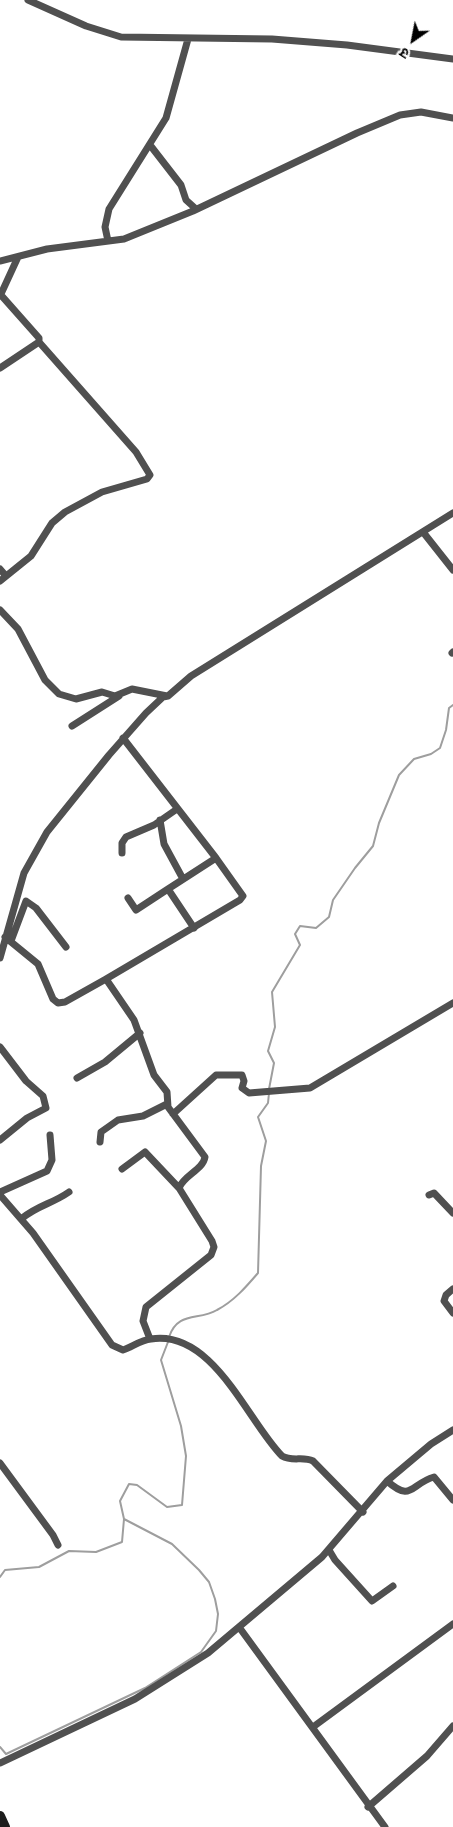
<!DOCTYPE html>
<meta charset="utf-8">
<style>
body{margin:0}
#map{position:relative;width:453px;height:1827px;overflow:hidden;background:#fff;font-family:"Fira Sans","Noto Sans Devanagari",sans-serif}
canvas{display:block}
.north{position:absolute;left:388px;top:15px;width:50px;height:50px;-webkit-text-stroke:4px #fff;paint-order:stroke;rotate:213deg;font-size:14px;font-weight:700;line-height:20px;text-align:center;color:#000}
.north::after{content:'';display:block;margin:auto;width:18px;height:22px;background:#000;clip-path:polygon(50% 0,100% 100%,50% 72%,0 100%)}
</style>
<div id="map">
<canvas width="453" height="1827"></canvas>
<div class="north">उ</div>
</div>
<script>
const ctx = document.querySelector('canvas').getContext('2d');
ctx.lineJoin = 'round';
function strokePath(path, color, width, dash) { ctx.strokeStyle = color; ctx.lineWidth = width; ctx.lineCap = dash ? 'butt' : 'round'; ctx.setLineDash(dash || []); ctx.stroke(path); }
const stream = new Path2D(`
 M269 1089 274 1063 268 1051 275 1027 272 992 300 945 295 934 300 926 316 928 329 917 333 900 355 868 373 846 379 823 399 775 414 759 431 754 440 748 446 730 449 708 453 705
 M169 1337C178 1311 198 1321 217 1310 234 1301 246 1287 258 1273L261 1166 266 1141 258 1117 268 1103 269 1093
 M0 1577 5 1570 39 1567 69 1551 96 1552 122 1542 124 1519 120 1501 129 1484 137 1485 167 1507 182 1505 186 1456 181 1426 161 1360 168 1342
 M0 1747 6 1754 145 1688 201 1652 216 1631 218 1614 215 1599 209 1582 199 1570 172 1544 124 1519`);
const street = new Path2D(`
 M28 0 86 26 121 37 272 39 347 45 453 59
 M150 145 181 185 186 200 196 209
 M108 241 105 227 109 209 166 118 188 39
 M0 261 47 249 124 239 193 211 357 133 400 115 421 112 453 118
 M0 296 18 257
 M0 368 39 342V338L1 295
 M423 532 453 570
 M0 569 6 576
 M0 581 31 556 52 523 65 512 102 492 147 479 150 475 136 452 39 342
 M0 610 18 629 45 680 59 694 76 699 102 692 115 696 132 689 167 696
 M452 653 453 652
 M72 726 119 696
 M160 820 164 844 183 879
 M122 853V843L126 837 154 825 177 809
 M128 898 136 910 168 889
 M194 928 168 889 216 858
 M5 937 38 964 53 999 58 1003 65 1002 106 979 134 1020 154 1075 167 1092 168 1107 205 1157C203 1170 184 1175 179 1188L212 1241 214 1247 211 1255 146 1307 143 1321 150 1339
 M11 941 26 901 36 908 66 947
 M0 958 24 873 47 832 109 755 146 713 163 697 168 696 191 676 453 513
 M106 979 240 900 243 896 216 858 123 738
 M0 1047 26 1081 43 1096 46 1108 27 1118 0 1140
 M77 1078 105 1062 140 1033
 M173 1114 216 1075H242L244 1081 242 1088 249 1093 310 1088 453 1003
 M100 1142 101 1132 118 1120 143 1116 167 1104
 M122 1169 145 1152 179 1188
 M0 1192 47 1171 52 1160 50 1135
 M0 1195 33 1233 112 1345 123 1350C132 1347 141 1340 151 1339 213 1329 248 1422 282 1456 292 1462 303 1456 313 1461L363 1512
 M429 1195 434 1193 453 1213
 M21 1219C38 1205 52 1204 69 1192
 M453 1289 446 1295 444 1301 453 1313
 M0 1463 53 1535 58 1545
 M387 1481C412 1503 410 1484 434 1477L453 1500
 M329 1550 335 1560 372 1601 393 1586
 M239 1627 385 1827
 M313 1727 453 1624
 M0 1763 135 1699 208 1653 322 1557 387 1481 431 1444 453 1430
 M368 1807 427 1756 453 1726`);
const secondary = new Path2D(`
 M0 1816 5 1827`);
strokePath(stream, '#9e9e9e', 2);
strokePath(street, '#505050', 7);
strokePath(secondary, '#1d1d1d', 10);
</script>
